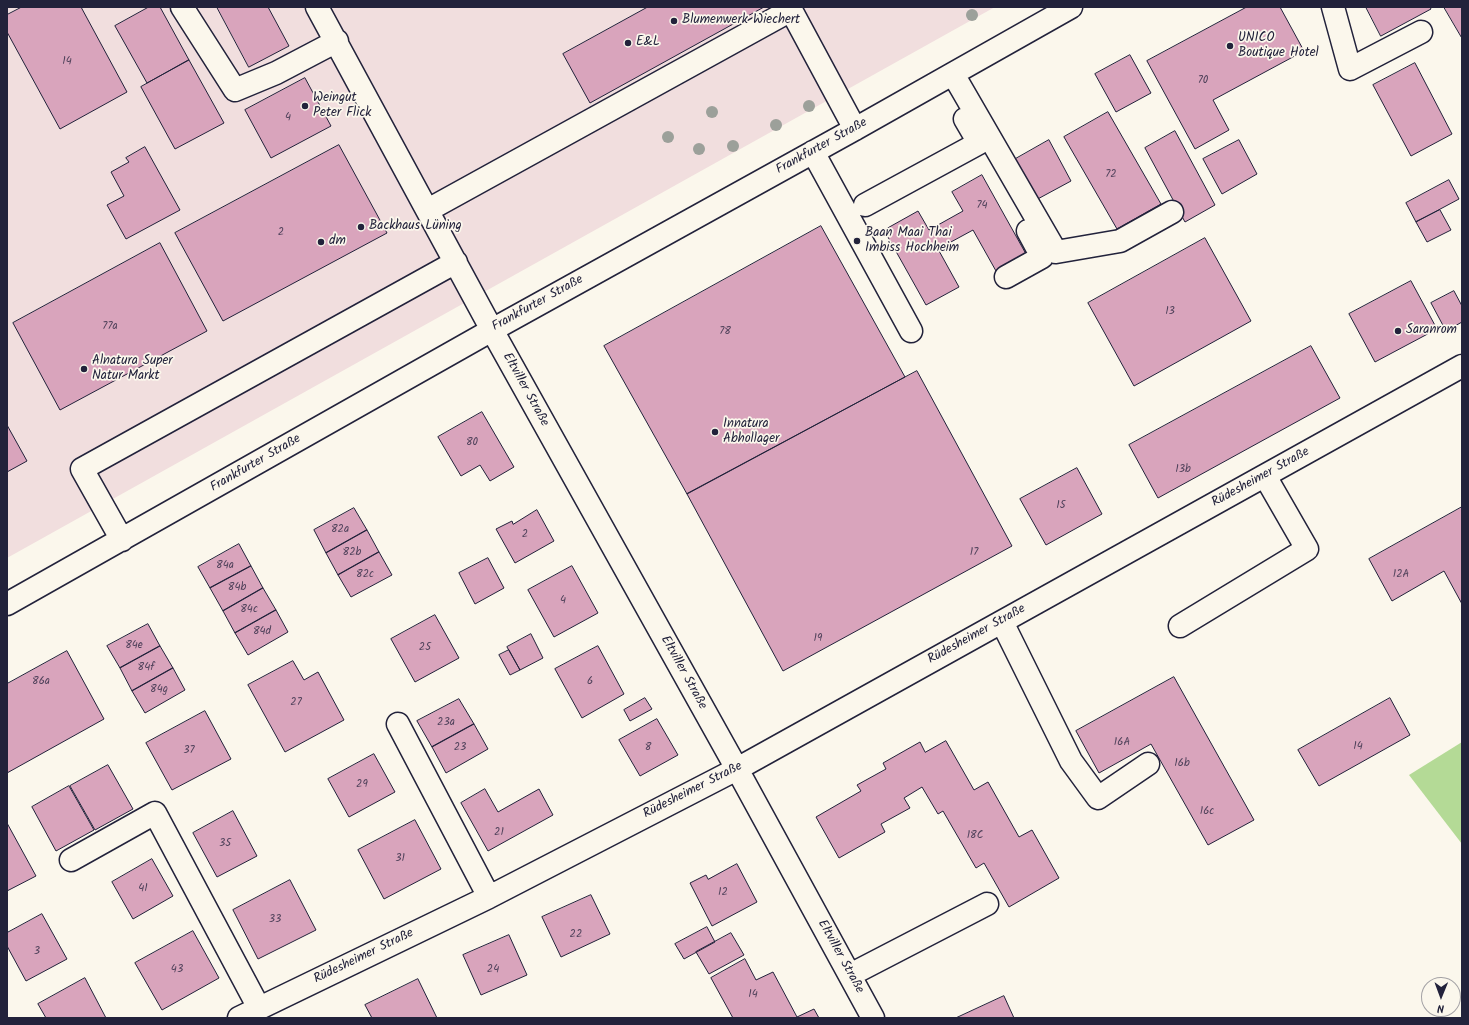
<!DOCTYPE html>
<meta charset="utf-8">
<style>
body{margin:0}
#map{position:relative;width:1469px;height:1025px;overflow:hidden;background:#fbf7ec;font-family:Kalam,sans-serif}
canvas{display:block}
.frame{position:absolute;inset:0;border:8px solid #22223b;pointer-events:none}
.north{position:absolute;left:1421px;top:977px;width:40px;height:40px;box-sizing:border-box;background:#fbf7ec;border:1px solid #a4a2a5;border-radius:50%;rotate:181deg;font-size:11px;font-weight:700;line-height:16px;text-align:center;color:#22223b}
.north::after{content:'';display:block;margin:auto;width:14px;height:18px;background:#22223b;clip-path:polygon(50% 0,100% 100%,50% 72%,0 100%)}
</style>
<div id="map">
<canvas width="1469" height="1025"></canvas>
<div class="frame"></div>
<div class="north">N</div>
</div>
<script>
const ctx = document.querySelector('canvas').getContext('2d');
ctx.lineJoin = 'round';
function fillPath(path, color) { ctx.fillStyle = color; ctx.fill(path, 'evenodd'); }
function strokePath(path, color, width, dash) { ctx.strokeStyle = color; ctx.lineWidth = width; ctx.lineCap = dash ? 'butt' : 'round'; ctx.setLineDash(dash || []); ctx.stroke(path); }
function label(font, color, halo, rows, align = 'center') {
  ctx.font = font + ' Kalam,sans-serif'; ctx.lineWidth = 3.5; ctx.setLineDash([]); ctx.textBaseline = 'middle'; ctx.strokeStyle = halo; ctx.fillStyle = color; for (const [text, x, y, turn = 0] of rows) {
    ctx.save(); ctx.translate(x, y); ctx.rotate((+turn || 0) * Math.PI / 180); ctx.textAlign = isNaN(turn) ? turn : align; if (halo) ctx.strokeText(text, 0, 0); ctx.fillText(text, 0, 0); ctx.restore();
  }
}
const built = new Path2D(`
 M7 7H995L7 558Z`);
const green = new Path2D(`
 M1462 742V844L1409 775Z`);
const building = new Path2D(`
 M22 7H81L127 92 60 129 7 32V15Z
 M149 7H160L189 60 147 83 115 26Z
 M217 7H268L289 46 249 67Z
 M648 7H764L590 103 563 54Z
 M1247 7H1280L1304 51 1213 100 1229 130 1195 149 1147 61Z
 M1366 7H1430L1431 9 1381 36Z
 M1444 7H1462V38Z
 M1130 55 1151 93 1116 112 1095 74Z
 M189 60 224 123 175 149 141 87Z
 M1415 63 1452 134 1411 156 1373 85Z
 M305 78 331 126 271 158 245 110Z
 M1108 112 1161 204 1117 229 1064 137Z
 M1175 131 1215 205 1185 222 1145 148Z
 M1049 140 1071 181 1034 201 1012 161Z
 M1239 140 1257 174 1222 194 1203 159Z
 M339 145 387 233 223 321 175 233Z
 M145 147 180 210 126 239 107 205 124 196 111 172 129 162 126 158Z
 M982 175 1026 254 996 271 973 230 938 249 959 287 926 305 884 230 918 211 929 230 963 211 952 192Z
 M1449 180 1459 199 1416 222 1406 203Z
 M1440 210 1451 230 1427 242 1416 222Z
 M821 226 905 377 687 494 604 346Z
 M1205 238 1251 321 1134 386 1088 303Z
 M160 243 207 331 60 410 13 323Z
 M1411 281 1437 329 1375 362 1349 314Z
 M1454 291 1462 306V322L1446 331 1431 303Z
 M1311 346 1340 398 1158 498 1129 445Z
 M917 371 1012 546 783 671 687 494Z
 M482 412 514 467 490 481 480 465 461 476 438 437Z
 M7 425 27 461 7 472Z
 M1077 468 1102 514 1046 545 1020 499Z
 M1462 507V604L1444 571 1392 601 1369 559Z
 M354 508 367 530 326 553 314 530Z
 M537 510 554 541 515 563 496 529 512 521 513 524Z
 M367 530 379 552 338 575 326 553Z
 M239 544 251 566 210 588 198 567Z
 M379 552 392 575 351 597 338 575Z
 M488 558 504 588 475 604 459 573Z
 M251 566 263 588 223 611 210 588Z
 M572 566 598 613 554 637 528 590Z
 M263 588 276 610 235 633 223 611Z
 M276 610 288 632 248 655 235 633Z
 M435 615 459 658 415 682 391 639Z
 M148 624 160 646 120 668 107 646Z
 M531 634 543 658 520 670 507 647Z
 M160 646 173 668 132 691 120 668Z
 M598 646 624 694 582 718 555 669Z
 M509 650 520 670 510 675 499 655Z
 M67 651 104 719 7 773V684Z
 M293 661 304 680 318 672 344 720 285 752 248 685Z
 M173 668 185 690 145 713 132 691Z
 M1174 677 1254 820 1208 845 1151 744 1099 773 1076 731Z
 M645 698 652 709 630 721 624 710Z
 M1390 698 1410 735 1319 786 1298 750Z
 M459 699 474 724 432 747 417 721Z
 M205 711 231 759 172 790 146 743Z
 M657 719 678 755 640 776 619 740Z
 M474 724 488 749 446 773 432 747Z
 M946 741 974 790 988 782 1019 837 1032 830 1059 878 1009 907 984 863 976 868 943 811 938 814 922 787 904 798 910 808 881 824 885 832 839 858 816 817 861 791 857 785 886 769 883 763 920 742 925 752Z
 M374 754 395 792 349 817 328 779Z
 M108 765 133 809 95 830 70 786Z
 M69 786 94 830 56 851 32 807Z
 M485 789 498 812 539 789 553 815 488 851 461 803Z
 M233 811 257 856 217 877 193 833Z
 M415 820 441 869 384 899 358 850Z
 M7 823 36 876 7 891Z
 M152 859 173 896 133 919 112 882Z
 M737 864 757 902 712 926 690 883 706 875 708 879Z
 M290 880 316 930 258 959 233 910Z
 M591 895 610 934 561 957 542 917Z
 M42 914 67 959 26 981 7 946V933Z
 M707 927 715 942 684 959 675 944Z
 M193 931 219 978 162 1010 135 963Z
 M731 933 744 955 709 974 696 952Z
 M509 935 527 975 481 995 463 955Z
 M745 959 756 980 773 972 797 1017 814 1009 819 1018H733L711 978Z
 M85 978 106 1018H46L38 1004Z
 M418 979 437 1018H372L365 1005Z
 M1004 996 1014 1018H956Z`);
const minor = new Path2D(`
 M182 7 235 90 276 73 337 41
 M317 7 492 330 737 769 873 1018
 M1333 7 1350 69 1421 32
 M953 74 1056 252 1120 241 1172 212
 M813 152 911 331
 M865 205 979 143 965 119
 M428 210 791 10 855 129
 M1006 277 1042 257 1028 231
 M122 540 82 469 456 262
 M7 604 492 330 855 129 1071 7
 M1002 622 1071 761 1098 798 1148 764
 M1180 626 1307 549 1265 476
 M398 724 489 897
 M71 860 155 813 259 1008
 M850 975 987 904
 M239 1018 489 897 737 769 1462 366`);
const trees = [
 [972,15],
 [809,106],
 [712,112],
 [776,125],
 [668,137],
 [733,146],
 [699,149]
];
const markers = [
 [674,21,4,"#22223b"],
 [628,43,4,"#22223b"],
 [1230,46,4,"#22223b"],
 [305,106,4,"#22223b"],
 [361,227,4,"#22223b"],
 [857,241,4,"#22223b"],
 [321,242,4,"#22223b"],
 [1398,331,4,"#22223b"],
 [84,369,4,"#22223b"],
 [715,432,4,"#22223b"]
];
const numberNames = [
 ["14",67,62],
 ["70",1203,81],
 ["4",288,118],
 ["72",1111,175],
 ["74",982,206],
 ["2",281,233],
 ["13",1170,312],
 ["77a",110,327],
 ["78",725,332],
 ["80",472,443],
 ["13b",1183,470],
 ["15",1061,506],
 ["82a",340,530],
 ["2",525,535],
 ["82b",352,553],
 ["17",974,553],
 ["84a",225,566],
 ["82c",365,575],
 ["12A",1401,575],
 ["84b",237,588],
 ["4",563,601],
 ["84c",249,610],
 ["84d",262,632],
 ["19",818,639],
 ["84e",134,646],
 ["25",425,648],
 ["84f",146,668],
 ["86a",41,682],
 ["6",590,682],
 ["84g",159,690],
 ["27",296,703],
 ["23a",446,723],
 ["16A",1122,743],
 ["14",1358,747],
 ["23",460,748],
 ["8",648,748],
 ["37",189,751],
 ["16b",1182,764],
 ["29",362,785],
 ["16c",1207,812],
 ["21",499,833],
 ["18C",975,836],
 ["35",225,844],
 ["31",400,859],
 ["41",143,889],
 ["12",723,893],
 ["33",275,920],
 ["22",576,935],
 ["3",37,952],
 ["43",177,970],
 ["24",493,970],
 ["14",753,995]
];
const poiNames = [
 ["Blumenwerk Wiechert",682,21],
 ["UNICO",1238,39],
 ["Boutique Hotel",1238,54],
 ["E&L",636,43],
 ["Weingut",313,99],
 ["Peter Flick",313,114],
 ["Backhaus Lüning",369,227],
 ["Baan Maai Thai",865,234],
 ["Imbiss Hochheim",865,249],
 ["dm",329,242],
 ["Saranrom",1406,331],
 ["Alnatura Super",92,362],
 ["Natur Markt",92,377],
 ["Innatura",723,425],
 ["Abhollager",723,440]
];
const streetNames = [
 ["Frankfurter Straße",822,147,-29],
 ["Frankfurter Straße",538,304,-29],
 ["Eltviller Straße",525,390,61],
 ["Frankfurter Straße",256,464,-30],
 ["Rüdesheimer Straße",1261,478,-29],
 ["Rüdesheimer Straße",977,635,-29],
 ["Eltviller Straße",683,673,61],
 ["Rüdesheimer Straße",693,791,-27],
 ["Rüdesheimer Straße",364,957,-26],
 ["Eltviller Straße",840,957,61]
];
fillPath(built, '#f1dede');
fillPath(green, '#b4da96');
fillPath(building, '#d9a4bc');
strokePath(building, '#22223b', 1);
strokePath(minor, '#22223b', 25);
strokePath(minor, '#fbf7ec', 22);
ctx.fillStyle = '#9ca09a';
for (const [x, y] of trees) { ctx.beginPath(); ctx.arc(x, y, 6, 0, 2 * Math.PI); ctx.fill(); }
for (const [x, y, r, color] of markers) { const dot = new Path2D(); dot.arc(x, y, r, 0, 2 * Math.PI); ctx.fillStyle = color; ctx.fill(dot); strokePath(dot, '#fbf7ec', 1.5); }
label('11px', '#50425b', null, numberNames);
label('13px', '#22223b', '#fbf7ec', poiNames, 'left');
label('13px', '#22223b', '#fbf7ec', streetNames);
</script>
